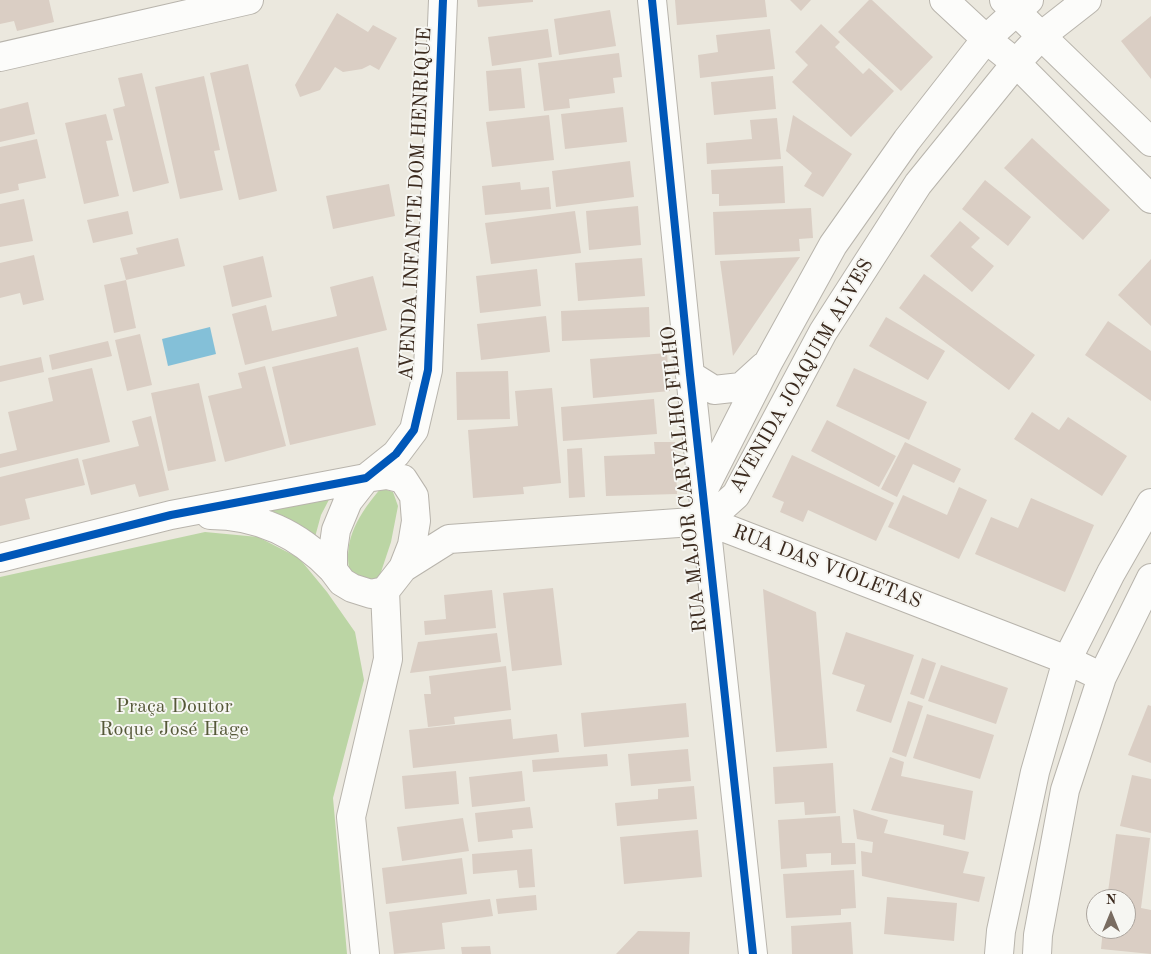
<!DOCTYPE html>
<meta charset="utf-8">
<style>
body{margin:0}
#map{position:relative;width:1151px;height:954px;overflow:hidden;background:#ebe8de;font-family:"Old Standard TT",serif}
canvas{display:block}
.north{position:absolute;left:1086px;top:889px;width:50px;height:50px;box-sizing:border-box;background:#f6f6f2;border:1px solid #aba49d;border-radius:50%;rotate:0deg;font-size:14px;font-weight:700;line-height:20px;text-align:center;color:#3b2a1e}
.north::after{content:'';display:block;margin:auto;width:18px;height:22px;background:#796c61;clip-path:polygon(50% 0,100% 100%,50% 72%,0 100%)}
</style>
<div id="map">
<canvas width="1151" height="954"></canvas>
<div class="north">N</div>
</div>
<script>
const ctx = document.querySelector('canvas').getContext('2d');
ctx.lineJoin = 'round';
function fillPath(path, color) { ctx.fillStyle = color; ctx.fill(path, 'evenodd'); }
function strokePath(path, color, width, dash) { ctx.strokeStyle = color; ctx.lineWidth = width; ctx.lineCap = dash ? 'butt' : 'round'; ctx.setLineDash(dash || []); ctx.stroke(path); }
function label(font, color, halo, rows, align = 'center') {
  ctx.font = font + ' "Old Standard TT",serif'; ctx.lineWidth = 4; ctx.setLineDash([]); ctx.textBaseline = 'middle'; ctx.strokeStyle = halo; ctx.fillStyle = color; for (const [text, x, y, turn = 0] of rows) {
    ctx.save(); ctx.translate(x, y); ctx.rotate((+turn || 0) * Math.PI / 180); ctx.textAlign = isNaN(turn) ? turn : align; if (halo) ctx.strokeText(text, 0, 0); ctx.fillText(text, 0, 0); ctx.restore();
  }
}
const green = new Path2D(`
 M381 488 393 492 398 506 391 542 380 575 370 584 350 573C342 539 360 513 381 488Z
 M334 490 321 515 315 537 293 521 261 506Z
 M205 532 258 537 299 558 327 592 355 632 364 680 333 798 347 954H0V577Z`);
const water = new Path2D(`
 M210 327 216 354 168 366 162 339Z`);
const building = new Path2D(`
 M0 0H49L54 22 17 31 14 21 0 24Z
 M477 0H533V2L478 7Z
 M675 0H765L767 17 677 25Z
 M790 0H811L801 11Z
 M869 0H872L933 57 901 91 838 32Z
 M610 10 616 46 559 55 554 19Z
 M337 13 368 32 373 25 397 38 379 70 370 65 362 69 343 72 335 67 320 90 300 97 295 85Z
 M1151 16V79L1121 41Z
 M821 24 840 42 835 47 863 74 869 68 894 91 851 137 792 82 808 65 795 52Z
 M548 29 552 57 492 66 488 37Z
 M770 29 775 69 700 78 698 55 718 52 716 35Z
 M619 53 622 77 613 78 615 93 569 99 570 108 544 111 538 63Z
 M248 64 277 191 239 200 210 73Z
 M521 68 525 108 489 111 486 71Z
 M142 73 169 183 133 192 113 109 125 106 118 78Z
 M204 76 220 150 214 151 223 190 180 199 155 87Z
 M773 76 776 109 714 115 711 82Z
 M28 102 35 134 0 142V109Z
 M623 107 627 142 565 149 561 114Z
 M106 114 113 140 106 141 119 196 84 204 65 123Z
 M549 115 554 160 492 167 486 122Z
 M793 115 852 154 823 197 804 186 812 173 786 151Z
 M777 118 781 159 707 164 706 143 752 139 750 120Z
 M1032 138 1110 210 1083 240 1004 168Z
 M37 139 46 178 18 184 19 190 0 194V147Z
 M630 161 634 197 556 207 552 171Z
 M783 166 785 203 719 206V194H712L711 170Z
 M985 180 1031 217 1008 246 962 209Z
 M520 182 521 190 549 187 551 209 485 215 482 186Z
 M389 184 395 216 333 229 326 196Z
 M24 199 33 241 0 247V204Z
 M638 206 641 245 589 250 586 211Z
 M811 208 813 238 799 239 800 251 715 255 713 212Z
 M128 211 133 234 93 243 87 220Z
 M575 211 581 253 491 264 485 223Z
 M960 221 980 238 971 247 994 266 972 292 930 256Z
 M178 238 185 266 126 280 136 328 114 333 104 285 126 280 120 258 138 254 136 248Z
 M34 255 44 300 23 305 20 293 0 298V263Z
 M263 256 272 297 232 307 223 266Z
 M800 257 733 356 720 261Z
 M642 258 645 296 578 301 575 263Z
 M1151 259V326L1118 295Z
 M537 269 541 306 480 313 476 276Z
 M924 274 1035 355 1009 390 899 308Z
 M373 276 387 330 245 365 232 314 266 305 272 331 337 316 330 287Z
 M649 307 650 337 562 341 561 311Z
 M546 316 550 352 481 360 477 324Z
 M886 317 945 351 928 380 869 346Z
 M1108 321 1151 351V401L1085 355Z
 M140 334 152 385 127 391 115 340Z
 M108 341 112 356 52 370 49 355Z
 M358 347 376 425 290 445 272 367Z
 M667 353 670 391 593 398 590 359Z
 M41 357 44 372 0 382V366Z
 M265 366 286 446 225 462 208 396 242 388 238 373Z
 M92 368 110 442 0 468V454L17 450 8 412 53 401 48 378Z
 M854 368 927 402 909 440 836 406Z
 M508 371 510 419 457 420 456 372Z
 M199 383 216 461 168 471 151 393Z
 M552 388 561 483 523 487 524 494 473 498 468 430 518 426 515 391Z
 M654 399 657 434 563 441 561 407Z
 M1032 412 1059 430 1068 417 1127 456 1102 496 1014 439Z
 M151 416 169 490 139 497 135 484 91 495 82 460 139 446 132 421Z
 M827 420 896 456 879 487 811 451Z
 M654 442H675L677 494 606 496 604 456 655 454Z
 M905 442 961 469 954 483 913 464 897 497 881 489Z
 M582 448 585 497 569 498 567 449Z
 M792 455 894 503 876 541 808 510 803 522 780 512 784 502 772 497Z
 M78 458 85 485 25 499 30 519 0 526V477Z
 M959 487 987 500 959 559 888 527 903 495 947 515Z
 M1031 498 1094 525 1065 592 975 554 991 517 1018 528Z
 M553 588 562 665 512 671 503 593Z
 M763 589 816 612 827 748 776 752Z
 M492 590 496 628 425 635 424 621 446 619 444 595Z
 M846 632 914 655 891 723 856 711 865 685 832 674Z
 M497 633 501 662 410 673 418 642Z
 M922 658 936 663 924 699 910 694Z
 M941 665 1008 688 996 724 928 701Z
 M506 666 511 710 454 717 455 724 428 727 424 694H431L429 676Z
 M908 701 923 706 906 757 892 752Z
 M686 703 689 737 584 747 581 713Z
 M1148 705 1151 706V763L1128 755Z
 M927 714 994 735 980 779 913 758Z
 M511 719 513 739 557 734 559 752 413 768 409 730Z
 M688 749 691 781 631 786 628 754Z
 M607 754 608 766 533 772 532 760Z
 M890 757 904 762 901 776 973 791 965 840 943 835 944 825 871 810Z
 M833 763 836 813 805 815 804 802 775 804 773 767Z
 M456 771 459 804 405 809 402 776Z
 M522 771 525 801 472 807 469 777Z
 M1132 775 1151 779V833L1120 826Z
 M694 786 697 819 617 826 615 803 658 799V789Z
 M530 807 533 828 512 830 513 838 478 842 475 813Z
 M853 809 888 820 884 833 969 852 963 873 985 877 979 902 862 876 861 851 872 853 873 842 857 839Z
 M840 816 842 843H855L856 864 831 865V853L806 854 807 867 781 869 778 820Z
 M463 818 469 851 402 861 397 827Z
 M698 830 702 877 624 884 620 837Z
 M1116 834 1150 838 1141 908 1151 910V954L1101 949 1103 929H1126V899H1107Z
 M532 849 535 887 519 888 517 870 473 874 472 854Z
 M462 858 467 894 386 904 382 868Z
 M854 870 856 908 841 909V915L786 918 783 874Z
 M536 895 537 910 498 914 496 899Z
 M887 897 957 903 954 941 884 934Z
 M490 899 493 916 442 923 445 949 394 954 389 912Z
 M851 922 853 954H792L791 926Z
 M638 931 690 932 689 954H616Z
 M490 946 491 954H462L461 947Z`);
const street = new Path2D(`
 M652 0 690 375 753 954
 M0 57 249 0
 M690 375 714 390 741 387 763 367
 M387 475 403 479 414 496 416 521 412 545 403 568 385 591 371 594 352 588 342 582 333 570V551L336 530 348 501 366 478Z
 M703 491 769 361 833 245 907 140 986 39 1029 0
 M210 515C259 515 300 535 333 570
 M707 521 736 495 823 332 918 184 1016 63 1041 36 1087 0
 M0 558 171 515 366 478 396 454 414 430 428 370 443 0
 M403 568 449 539 707 521 1067 660 1102 677
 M365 954 351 817 388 659 385 591
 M999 954 1001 931 1035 772 1067 660 1111 573 1151 503
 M1037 954 1038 935 1065 790 1102 677 1151 578`);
const secondary = new Path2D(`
 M944 0 986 39 1016 63 1151 199
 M1004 0 1151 142`);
const cycleway = new Path2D(`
 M652 0 690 375 753 954
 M0 558 171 515 366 478 396 454 414 430 428 370 443 0`);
const streetNames = [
 ["AVENDA INFANTE DOM HENRIQUE",416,204,-87],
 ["AVENIDA JOAQUIM ALVES",802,376,-60],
 ["RUA MAJOR CARVALHO FILHO",685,479,-96],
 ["RUA DAS VIOLETAS",827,567,21]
];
const parkNames = [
 ["Praça Doutor",174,707],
 ["Roque José Hage",174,730]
];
fillPath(green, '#bbd5a4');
fillPath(water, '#84c0d8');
fillPath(building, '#dacec4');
strokePath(street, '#b8b4ac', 30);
strokePath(secondary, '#b8b4ac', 30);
strokePath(street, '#fcfcfa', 28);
strokePath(secondary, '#fcfcfa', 28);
strokePath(cycleway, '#0057b8', 8);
label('20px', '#3b2a1e', '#f6f6f2', streetNames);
label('20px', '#555838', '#f6f6f2', parkNames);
</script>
